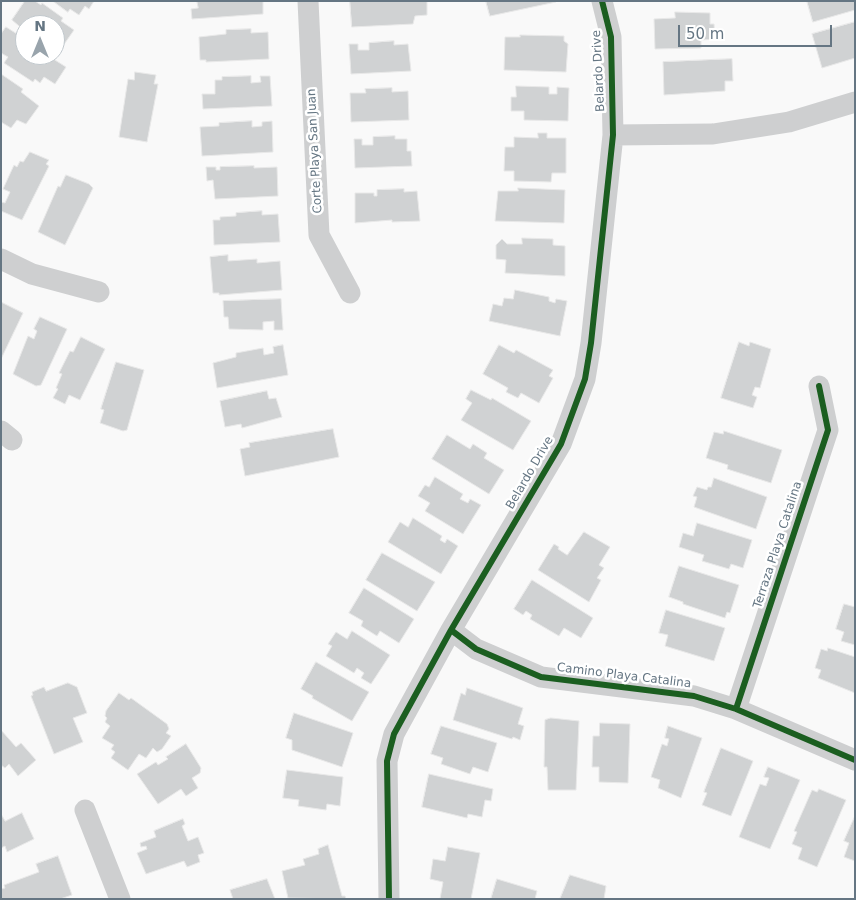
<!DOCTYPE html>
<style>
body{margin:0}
#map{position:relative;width:856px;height:900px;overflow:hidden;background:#f9f9f9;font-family:"DejaVu Sans",sans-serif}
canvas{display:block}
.frame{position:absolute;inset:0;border:2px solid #657683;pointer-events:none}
.north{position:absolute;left:15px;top:15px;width:50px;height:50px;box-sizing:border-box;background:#fff;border:1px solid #c1c8cd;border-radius:50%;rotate:0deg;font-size:14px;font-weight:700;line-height:20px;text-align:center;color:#657683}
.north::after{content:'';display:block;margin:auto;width:18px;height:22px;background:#99a4ac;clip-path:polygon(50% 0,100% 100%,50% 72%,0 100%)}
.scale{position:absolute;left:678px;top:25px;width:154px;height:22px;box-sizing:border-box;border:2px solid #657683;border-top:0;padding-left:6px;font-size:15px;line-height:18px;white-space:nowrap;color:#657683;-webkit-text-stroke:4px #fff;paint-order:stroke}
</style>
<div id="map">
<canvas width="856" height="900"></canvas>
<div class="frame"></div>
<div class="north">N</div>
<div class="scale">50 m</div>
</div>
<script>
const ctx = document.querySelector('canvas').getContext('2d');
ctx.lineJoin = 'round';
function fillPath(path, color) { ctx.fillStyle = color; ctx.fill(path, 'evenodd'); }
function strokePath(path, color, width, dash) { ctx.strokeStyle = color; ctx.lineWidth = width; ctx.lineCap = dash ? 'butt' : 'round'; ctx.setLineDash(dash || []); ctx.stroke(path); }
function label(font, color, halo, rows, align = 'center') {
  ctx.font = font + ' "DejaVu Sans",sans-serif'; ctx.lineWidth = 5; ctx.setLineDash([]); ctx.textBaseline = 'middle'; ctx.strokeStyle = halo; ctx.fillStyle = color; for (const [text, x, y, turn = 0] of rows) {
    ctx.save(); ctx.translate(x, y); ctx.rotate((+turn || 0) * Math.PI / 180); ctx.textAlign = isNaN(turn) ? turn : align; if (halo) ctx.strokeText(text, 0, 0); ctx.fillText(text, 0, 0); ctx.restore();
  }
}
const building = new Path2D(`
 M25 1H35L41 5 42 3 63 18 61 21 74 30 58 53 55 51V25H25V31L12 20Z
 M53 1H94L89 9 85 6 79 15 70 9 68 12Z
 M197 1H263V14L192 19 191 9 198 8Z
 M350 1H427V15L415 16 413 24 352 27Z
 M486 1H556V2L490 16Z
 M807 1H855V10L813 22Z
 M675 12 710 13V24H714L715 39 701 40V48L655 49 654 19 675 18Z
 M855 22V58L822 68 812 34Z
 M6 27 25 39V55H47L66 67 55 84 44 77 40 83 35 79 33 82 4 63 8 57 1 53V34Z
 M251 29V33L268 32 269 59 206 62V60H200L199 37 226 34V30Z
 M520 35 564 36V41L568 44 566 72 504 70 505 37H520Z
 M394 41V45L408 44 411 71 351 74 349 44H358V50H369V43Z
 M732 59 733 81H725V91L664 95 663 62Z
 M135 72 156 75 154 84H158L147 142 119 137 128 79 134 80Z
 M1 74 23 89 21 92 39 106 26 124 17 120 11 128 1 122Z
 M251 76V83L261 82 260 76H270L272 106 203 109 202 94H215V80H222V77Z
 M516 86 549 87V94H557V87L569 88 568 121 524 120V111H511V97H516Z
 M392 88V92L408 91 409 120 351 122 350 93H366L365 89Z
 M252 121V127L262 126V122L272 121 273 152 202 156 200 127 219 126V123Z
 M538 133H547V138H566V173H552L551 182 514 181V171H504L505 147H514V137L538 138Z
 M395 136V139H407V151H411L412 166 355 168 354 139H362V145H373V137Z
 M30 152 49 160 46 164 49 166 22 220 1 211V202L5 203 10 192 3 189 14 165 17 167 20 161 23 162Z
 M254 166V168L277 167 278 196 215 199 213 180 207 181 206 167H216V170H220V167Z
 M66 175 89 184 93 188 65 245 38 232 58 186 60 187Z
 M518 188 565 190 564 223 495 221 498 191H518Z
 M404 189V192L417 191 420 221 392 222V220L355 223V193H374V196H377V190Z
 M262 211V215L278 214 280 242 214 245 213 220H220V217L236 216V213Z
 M522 238 553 239V245L565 246V276L505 273 506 260 496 259V245L502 239 507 244H522Z
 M228 255V261L257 259V263L280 261 282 290 219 295V293H213L210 257Z
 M515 290 549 297V301L555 303 556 299 567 301 560 336 489 321 493 304 502 306 504 298 513 299Z
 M281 299 283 330H274V321L263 322V330L229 329 228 317H224L223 301Z
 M1 302 23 313 1 359Z
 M40 317 67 329 41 385 36 386 13 374 28 336 34 339 37 331 34 329Z
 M81 337 105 349 80 400 69 395 65 404 53 398 58 389 56 388 62 374 59 373 70 351 73 352Z
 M739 342 749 346 750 342 771 349 760 388 755 387 752 395 757 397 753 408 721 398Z
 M283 345 288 375 217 388 213 363 236 357V353L263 348 264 355 274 353 273 347Z
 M499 345 514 353 516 350 553 370 549 376 553 378 539 403 521 393 518 398 506 392 508 388 483 374Z
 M116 362 144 370 127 430 123 431 100 423 104 410 101 409Z
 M471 390 491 400 492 398 531 421 513 450 461 420 472 403 466 399Z
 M267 391 269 399 276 398 282 417 242 428 241 424 225 427 220 401Z
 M333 429 339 457 245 476 240 449 250 447 249 443Z
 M724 431 782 450 771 483 727 469 728 465 706 458 714 432 723 434Z
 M447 435 470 449 473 444 487 453 484 458 504 470 489 494 432 459Z
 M435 477 463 494 460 499 468 503 470 499 481 505 463 534 425 511 430 503 418 496 425 485 429 487Z
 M714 478 767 497 756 529 694 507 697 497 693 496 697 487 707 490 708 487H711Z
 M413 518 442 536 440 540 445 543 447 539 458 546 441 574 388 542 400 522 408 527Z
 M697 523 752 540 743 568 731 564 729 569 702 561 704 555 679 547 683 533 693 536Z
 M584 532 610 547 599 565 604 568 597 578 601 580 589 602 538 570 554 544 559 547 558 549 567 555Z
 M382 553 435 582 417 611 366 580Z
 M679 566 739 585 730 613 727 612 725 618 683 604V602L669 597Z
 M532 580 593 618 581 638 564 628 559 636 530 619 532 615 526 611 523 615 514 609Z
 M364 588 414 619 399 643 380 631 377 636 361 626 363 621 349 613Z
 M844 604 855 607V645L841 641 844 632 836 629Z
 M666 610 725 628 714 661 665 646 668 635 659 633Z
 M352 631 390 655 371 684 361 678 364 673 357 668 354 673 326 656 332 646 328 644 336 632 347 639Z
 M828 648 855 657V693L818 678 821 670 815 668 821 649 827 651Z
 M316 662 369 692 352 721 312 698 313 696 301 689Z
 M68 683 77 687 87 713 73 718 83 742 54 754 31 696 33 695 32 692 44 687 46 691Z
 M467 688 523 708 518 724 524 726 520 740 513 737 512 739 453 720 461 693 465 695Z
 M119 693 129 700 131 698 167 724 169 729 166 733 171 736 162 749 157 752 153 748 146 758 139 754 128 770 111 758 115 752 111 749 114 745 102 738 110 726 105 722 107 718 105 716 106 711Z
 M294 713 353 733 342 767 292 750V740L286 738Z
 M551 718 579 721 576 790H548L547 767H544L545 720Z
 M600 723 630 724 628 783 599 782V767H592L593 736H599Z
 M441 726 497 743 488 772 473 767 470 774 441 764 443 758 431 754Z
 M668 726 702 738 681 798 658 788 660 780 651 777 662 744 667 746 669 739 665 738Z
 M1 730 16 747 21 743 36 760 18 776 9 764 5 768 1 765Z
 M186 744 201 768 200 773 192 778 198 788 186 796 181 789 158 804 137 774 156 762 158 765 168 759 166 757Z
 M721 748 753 761 731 816 702 805 707 793 704 792Z
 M768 767 800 780 770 849 739 837 760 784 766 786 769 778 764 777Z
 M287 770 343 777 340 806 327 804 326 810 298 806 299 800 283 798Z
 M429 774 493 789 491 801 485 800 482 817 468 814 467 818 422 807Z
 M819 789 846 800 817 867 798 859 802 848 792 844 797 832 794 831 812 790 817 792Z
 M22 813 34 839 7 852 5 846 1 848V814L5 821Z
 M855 816V861L844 857 849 843 844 841Z
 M183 819 185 824 182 826 188 841 198 837 204 853 198 855 200 862 187 867 184 861 146 874 137 853 147 849 146 846 141 847 140 843 156 837 154 831Z
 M328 845 342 896H345L346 899 288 898 282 871 305 865 303 859 319 854 318 849Z
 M448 847 480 853 471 899H440L443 882 430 879 433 859 445 861Z
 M58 856 72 895 60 899H1V889L5 888 4 885 39 872 36 864Z
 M570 875 606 886 604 899H560Z
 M267 879 275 899H233L230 890Z
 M497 879 537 891 535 899H491Z`);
const minor = new Path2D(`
 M308 1 319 235 350 293
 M613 135 713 134 789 122 855 102
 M1 259 32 274 99 292
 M1 431 12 440
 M451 630 476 649 541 677 694 696 736 709 855 760
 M736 709 828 430 819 386
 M85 810 120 899
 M389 899 387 761 394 734 451 630 561 444 585 379 591 343 613 135 611 37 602 1`);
const cycleway = new Path2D(`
 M451 630 476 649 541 677 694 696 736 709 855 760
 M736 709 828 430 819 386
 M389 899 387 761 394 734 451 630 561 444 585 379 591 343 613 135 611 37 602 1`);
const streetNames = [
 ["Belardo Drive",599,71,-93],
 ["Corte Playa San Juan",315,151,-93],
 ["Belardo Drive",530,473,-60],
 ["Terraza Playa Catalina",778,545,-72],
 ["Camino Playa Catalina",624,676,7]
];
fillPath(building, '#d0d2d3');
strokePath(building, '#e8e8e8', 1);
strokePath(minor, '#cecfd0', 21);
strokePath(cycleway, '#1b5e20', 6);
label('12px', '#657683', '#fff', streetNames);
</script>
